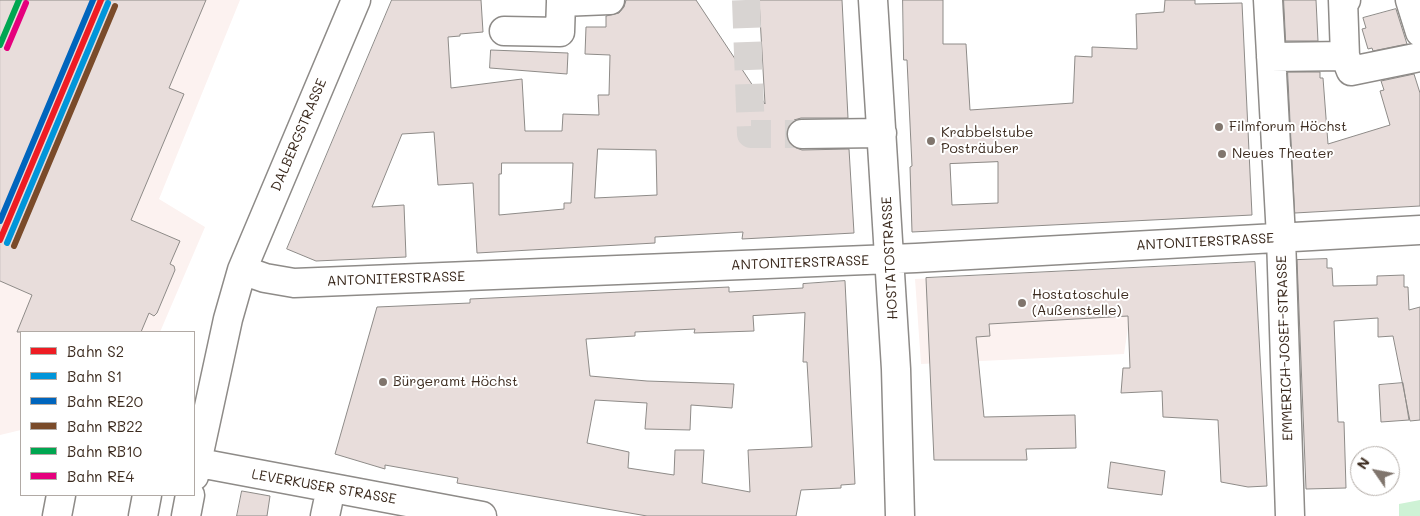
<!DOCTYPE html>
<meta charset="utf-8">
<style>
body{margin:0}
#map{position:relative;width:1420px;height:516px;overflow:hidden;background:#fff;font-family:Mali,sans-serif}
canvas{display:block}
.legend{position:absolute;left:20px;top:331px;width:175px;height:165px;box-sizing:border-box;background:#fff;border:1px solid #b1aaa5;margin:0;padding:6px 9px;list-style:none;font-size:15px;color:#3b2a1e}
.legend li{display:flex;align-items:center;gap:10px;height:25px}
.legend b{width:25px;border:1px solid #b1aaa5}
.north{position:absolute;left:1350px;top:446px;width:50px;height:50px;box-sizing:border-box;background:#fff;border:1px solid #b1aaa5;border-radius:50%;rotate:303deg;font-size:14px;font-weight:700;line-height:20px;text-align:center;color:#3b2a1e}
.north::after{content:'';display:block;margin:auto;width:18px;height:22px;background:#80756d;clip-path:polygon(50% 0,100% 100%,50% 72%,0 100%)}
</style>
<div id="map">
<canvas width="1420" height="516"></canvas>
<ul class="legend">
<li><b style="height:6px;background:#ee1c23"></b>Bahn S2</li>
<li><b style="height:6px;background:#0095da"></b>Bahn S1</li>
<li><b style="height:6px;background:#0065bd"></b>Bahn RE20</li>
<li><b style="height:6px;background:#7a4b2a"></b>Bahn RB22</li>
<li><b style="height:6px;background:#00a651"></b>Bahn RB10</li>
<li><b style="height:6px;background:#e5007d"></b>Bahn RE4</li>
</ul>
<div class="north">N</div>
</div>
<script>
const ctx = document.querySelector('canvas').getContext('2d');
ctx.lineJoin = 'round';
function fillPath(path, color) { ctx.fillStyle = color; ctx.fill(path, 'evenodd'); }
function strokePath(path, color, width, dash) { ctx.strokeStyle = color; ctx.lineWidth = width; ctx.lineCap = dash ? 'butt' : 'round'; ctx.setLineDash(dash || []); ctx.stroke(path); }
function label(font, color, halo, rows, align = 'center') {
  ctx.font = font + ' Mali,sans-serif'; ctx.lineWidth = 4; ctx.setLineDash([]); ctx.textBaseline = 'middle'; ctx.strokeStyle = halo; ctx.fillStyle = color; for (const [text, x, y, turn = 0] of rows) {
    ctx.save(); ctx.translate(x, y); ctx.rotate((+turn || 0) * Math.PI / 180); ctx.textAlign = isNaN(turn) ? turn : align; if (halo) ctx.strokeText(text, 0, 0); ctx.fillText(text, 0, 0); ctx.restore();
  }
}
const built = new Path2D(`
 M0 0H240L159 199 205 227 160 332H21V430L0 435Z
 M1128 269V328L1124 354 921 364 915 279Z`);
const green = new Path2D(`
 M1420 500V516H1399V504Z`);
const building = new Path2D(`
 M0 0H206L169 88 184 94 131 220 180 241 170 264 174 266 175 270 157 313 154 316 149 313 141 332H17L32 295 0 281Z
 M392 0H481L483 32 460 34V36L448 37 451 88 522 79 525 131H562L563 114 599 115 598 95H609L610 55 585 54 586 27H606V16L619 13 624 7 626 0H696L765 104 759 0H842L848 118H801L794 120 789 126 786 135 788 142 794 147 802 150 849 149 854 233 742 239 743 232 655 237V243L477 253 473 183 438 185 434 132 402 134 372 207 404 205 406 257 316 261 287 249ZM598 149 656 150 657 195 595 198ZM502 163H573L571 203H564V209L499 215V174H501Z
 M903 0H943V44H966L970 110 1073 103 1075 56 1092 57V47L1137 49 1136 14 1164 12 1165 0H1195V4L1242 3 1252 215 912 232 910 167 912 166 907 60H904ZM998 162V203L952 205 950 164Z
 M1284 0H1316L1318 41H1286Z
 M1396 9 1407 44 1373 51 1372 48 1368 49 1362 29 1366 28 1363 18Z
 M491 50 568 53 567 74 490 68Z
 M1288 72H1320V78H1323L1328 144 1390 125 1380 91 1384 90 1381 81 1414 74 1420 93V206L1295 213Z
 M1327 259V268H1332L1333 286 1377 285V276L1404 275V287H1408L1409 310 1420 307V420L1410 421 1393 336 1378 337V318L1334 321 1338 422H1344L1346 488 1306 489 1297 260Z
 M1255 262 1267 486 1248 487 1221 482 1218 420 1163 417 1162 391 1121 393 1123 368H1130L1128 316 989 324 990 336 976 337 984 417 1075 415 1076 448 1026 449 1027 460H934L926 278Z
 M845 281 855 484 841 485V488L801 490 796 516H647L457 483 458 478 385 465V469L335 454 377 307 470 303V299L729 287V292L803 288V284ZM805 313 803 362H807L812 447 748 450 750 492 702 483 704 450H675L674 475 628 468 629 452 587 443 595 400 647 403 645 429 690 430 691 405 732 408 734 384 647 381 590 376 586 339 635 336V332L695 329 694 333 754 331 753 316Z
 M1403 383 1409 420 1381 422 1379 385Z
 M1111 462 1165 471 1162 495 1108 488Z
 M242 491 270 496 267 516H237Z`);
const minorTunnel = new Path2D(`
 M746 0 751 134H802`);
const minor = new Path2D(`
 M561 0V2L610 0
 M873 0 896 369 900 516
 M1268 0 1281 237 1290 516
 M1410 0 1420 32
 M504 31 560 32 561 2
 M1345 56 1351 71 1420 57
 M1271 57 1345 56 1343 0H1346
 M802 134 882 133
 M242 270 265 278 294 283 916 258 1420 230
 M194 462 482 516
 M194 476 228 319 242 270 356 0
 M57 516 61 495
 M143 516 147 495
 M186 516 190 495
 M325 516 331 488`);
const rail1 = new Path2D(`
 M0 240 101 0`);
const rail2 = new Path2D(`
 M7 243 108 3`);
const rail3 = new Path2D(`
 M0 221 93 0`);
const rail4 = new Path2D(`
 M14 246 115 6`);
const rail5 = new Path2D(`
 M0 45 19 0`);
const rail6 = new Path2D(`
 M7 48 26 3`);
const markers = [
 [1219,127,5,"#80756d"],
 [931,141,5,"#80756d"],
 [1222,154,5,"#80756d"],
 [1022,303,5,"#80756d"],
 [383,382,5,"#80756d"]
];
const poiNames = [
 ["Filmforum Höchst",1229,127],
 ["Krabbelstube",941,133],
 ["Posträuber",941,149],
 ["Neues Theater",1232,154],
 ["Hostatoschule",1032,295],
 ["(Außenstelle)",1032,311],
 ["Bürgeramt Höchst",393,382]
];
const streetNames = [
 ["DALBERGSTRASSE",299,135,-67],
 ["ANTONITERSTRASSE",1205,242,-3],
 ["HOSTATOSTRASSE",890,258,-93],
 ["ANTONITERSTRASSE",800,263,-2],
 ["ANTONITERSTRASSE",396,279,-2],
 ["EMMERICH-JOSEF-STRASSE",1285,348,-92],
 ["LEVERKUSER STRASSE",324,487,10]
];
fillPath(built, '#fcf2f0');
fillPath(green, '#cef2d5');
fillPath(building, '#e8dddb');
strokePath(building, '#8e8b88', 1);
strokePath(minorTunnel, '#d8d4d2', 28, [28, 14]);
strokePath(minor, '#8e8b88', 31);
strokePath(minor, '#fff', 28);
strokePath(rail1, '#ee1c23', 6);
strokePath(rail2, '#0095da', 6);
strokePath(rail3, '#0065bd', 6);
strokePath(rail4, '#7a4b2a', 6);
strokePath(rail5, '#00a651', 6);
strokePath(rail6, '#e5007d', 6);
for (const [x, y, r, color] of markers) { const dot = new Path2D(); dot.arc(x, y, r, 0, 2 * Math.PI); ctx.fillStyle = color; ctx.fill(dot); strokePath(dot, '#fff', 2); }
label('14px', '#3b2a1e', '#fff', poiNames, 'left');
label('14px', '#3b2a1e', '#fff', streetNames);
</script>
